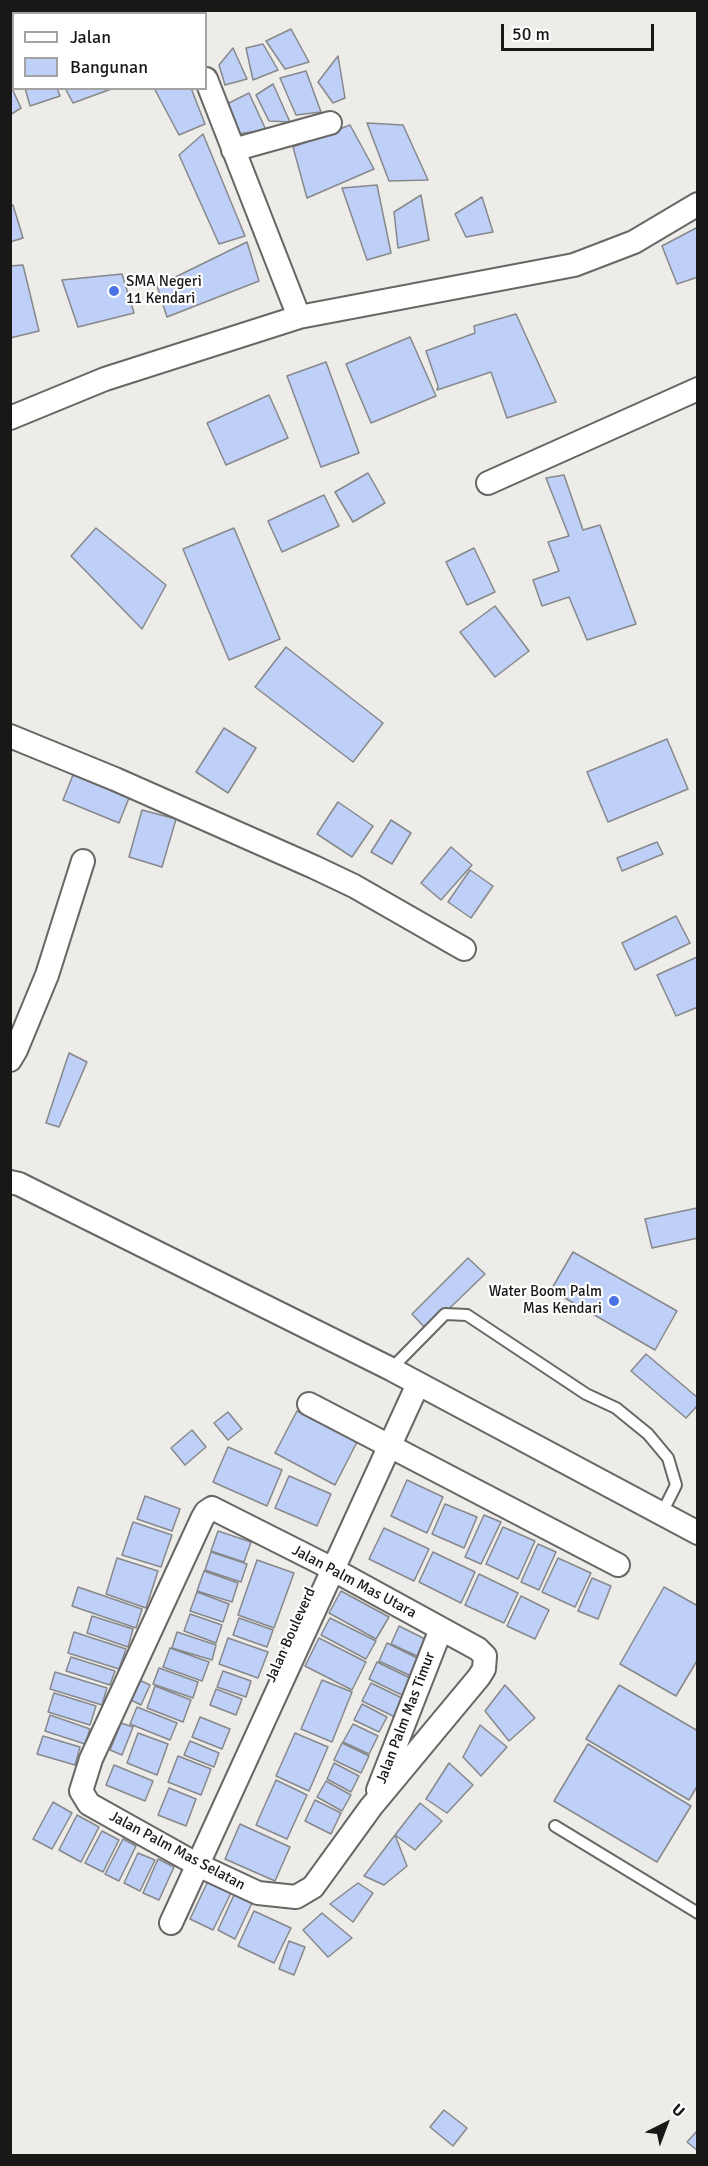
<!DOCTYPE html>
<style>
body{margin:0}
#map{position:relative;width:708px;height:2166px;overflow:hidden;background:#edece9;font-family:Signika,sans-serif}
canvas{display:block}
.frame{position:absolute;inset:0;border:12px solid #191817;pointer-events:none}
.legend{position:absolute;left:12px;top:12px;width:195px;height:78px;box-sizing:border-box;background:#fff;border:2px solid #a3a3a2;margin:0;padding:8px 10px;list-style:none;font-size:18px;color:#191817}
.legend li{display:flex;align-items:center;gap:12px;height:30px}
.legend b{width:30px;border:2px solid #a3a3a2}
.north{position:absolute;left:636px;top:2094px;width:60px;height:60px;-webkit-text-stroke:4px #fff;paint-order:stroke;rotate:42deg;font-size:16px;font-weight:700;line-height:24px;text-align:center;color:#191817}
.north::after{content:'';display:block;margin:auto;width:21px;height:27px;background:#191817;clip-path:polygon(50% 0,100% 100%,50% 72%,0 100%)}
.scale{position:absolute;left:501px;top:24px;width:153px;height:27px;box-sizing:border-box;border:3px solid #191817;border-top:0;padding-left:8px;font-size:18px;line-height:21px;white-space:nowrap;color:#191817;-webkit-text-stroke:4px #fff;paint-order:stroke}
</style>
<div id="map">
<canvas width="708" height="2166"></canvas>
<div class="frame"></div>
<ul class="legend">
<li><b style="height:8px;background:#fff"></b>Jalan</li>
<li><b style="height:16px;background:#bed0f8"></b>Bangunan</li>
</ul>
<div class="north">U</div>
<div class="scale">50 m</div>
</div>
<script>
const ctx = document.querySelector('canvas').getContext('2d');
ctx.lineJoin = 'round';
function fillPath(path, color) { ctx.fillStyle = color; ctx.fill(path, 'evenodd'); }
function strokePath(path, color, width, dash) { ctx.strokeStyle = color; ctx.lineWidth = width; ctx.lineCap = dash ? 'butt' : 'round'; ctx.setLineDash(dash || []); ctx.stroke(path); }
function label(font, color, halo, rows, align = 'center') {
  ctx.font = font + ' Signika,sans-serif'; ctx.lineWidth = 4.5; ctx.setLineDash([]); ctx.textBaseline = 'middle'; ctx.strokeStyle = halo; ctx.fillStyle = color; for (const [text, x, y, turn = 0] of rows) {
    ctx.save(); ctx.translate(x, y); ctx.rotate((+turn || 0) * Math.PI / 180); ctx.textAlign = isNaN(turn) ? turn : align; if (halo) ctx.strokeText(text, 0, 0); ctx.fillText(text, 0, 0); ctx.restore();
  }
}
const building = new Path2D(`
 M96 10H116L117 14H89Z
 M291 29 309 62 285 69 266 41Z
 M263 44 278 70 253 80 246 48Z
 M233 48 247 79 225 85 219 65Z
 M14 54V79L10 80V55Z
 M338 56 345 98 333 103 318 82Z
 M306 71 321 112 296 115 280 78Z
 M10 84 21 108 10 115Z
 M273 84 290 122 269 121 256 95Z
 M25 88H57L60 96 30 106Z
 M65 88H114L73 103Z
 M154 88H191L205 124 179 135Z
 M249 93 266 130 237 134 227 104Z
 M367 123 403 125 428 180 389 181Z
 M350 125 374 169 307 198 293 147Z
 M203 134 245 236 219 244 179 155Z
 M377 185 391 253 367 260 342 188Z
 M421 195 429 240 398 248 394 212Z
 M482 197 493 232 466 237 455 214Z
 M13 205 23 238 10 242V206Z
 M698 227V277L677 284 662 246Z
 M247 242 259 281 167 317 157 286Z
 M23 265 39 331 10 338V266Z
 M122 274 134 313 78 327 62 280Z
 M516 314 556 402 507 418 491 372 437 390 438 386 426 351 475 333 474 326Z
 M410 337 436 396 371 423 346 364Z
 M326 362 359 453 321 467 287 376Z
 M269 395 288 438 226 465 207 423Z
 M368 473 385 503 353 522 335 492Z
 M564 475 583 530 600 525 636 624 587 640 569 597 542 606 533 580 559 571 548 542 569 536 546 478Z
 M324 495 339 526 282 552 268 521Z
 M96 528 166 585 142 629 71 556Z
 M234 528 280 639 229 660 183 549Z
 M474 548 495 592 467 605 446 562Z
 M495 606 529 651 495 677 460 632Z
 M286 647 383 723 353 762 255 687Z
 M224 728 256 748 228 793 196 772Z
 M667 739 688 789 608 822 587 772Z
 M73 775 129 798 119 823 63 800Z
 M338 802 373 826 352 857 317 834Z
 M142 810 176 819 162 867 129 857Z
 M391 820 411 833 392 864 371 852Z
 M657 842 663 854 622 871 617 858Z
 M451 847 472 865 441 900 421 883Z
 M470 870 493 886 471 918 448 902Z
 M676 916 690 943 635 970 622 943Z
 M697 957 698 1007 676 1016 657 975Z
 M69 1053 87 1062 59 1127 46 1123Z
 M697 1208 698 1238 652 1248 645 1219Z
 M573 1252 677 1311 655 1350 551 1290Z
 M468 1258 485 1274 427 1330 412 1314Z
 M646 1354 698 1398V1405L686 1418 631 1371Z
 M297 1411 357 1442 335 1485 275 1453Z
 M228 1412 242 1429 228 1440 214 1423Z
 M192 1430 206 1447 185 1465 171 1448Z
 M228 1447 282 1470 267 1506 213 1482Z
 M289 1476 331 1494 317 1526 275 1508Z
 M407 1480 443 1497 427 1533 391 1516Z
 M145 1496 180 1509 172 1531 137 1519Z
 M445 1504 477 1517 464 1548 432 1534Z
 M484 1515 501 1522 481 1564 465 1557Z
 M133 1522 172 1535 161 1567 122 1555Z
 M503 1527 535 1541 518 1579 486 1564Z
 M384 1528 429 1549 414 1581 369 1559Z
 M218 1531 251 1542 244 1562 211 1551Z
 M538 1544 556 1552 539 1590 521 1582Z
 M211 1552 247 1564 241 1582 205 1570Z
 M433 1552 475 1572 461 1603 419 1582Z
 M117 1558 158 1571 146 1608 106 1594Z
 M558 1558 591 1573 575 1607 542 1592Z
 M257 1560 294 1573 274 1628 238 1615Z
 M204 1571 238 1583 232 1602 197 1591Z
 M479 1574 518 1593 504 1623 465 1605Z
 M592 1578 611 1586 598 1619 578 1611Z
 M78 1587 142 1609 136 1628 72 1606Z
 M664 1587 698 1606V1659L676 1696 620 1664Z
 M341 1591 389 1617 376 1639 329 1613Z
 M197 1592 229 1604 223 1622 190 1611Z
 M521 1596 549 1610 535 1639 507 1626Z
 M190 1614 222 1625 216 1643 184 1631Z
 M92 1616 133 1629 128 1647 87 1633Z
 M239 1618 273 1630 267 1647 233 1635Z
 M330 1618 376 1641 366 1659 321 1635Z
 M399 1626 425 1639 417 1656 391 1644Z
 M74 1632 126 1649 119 1669 68 1653Z
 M177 1632 216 1645 212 1660 172 1648Z
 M228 1638 268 1652 258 1678 219 1664Z
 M319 1638 366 1662 352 1690 305 1666Z
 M387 1643 419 1659 411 1676 379 1661Z
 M170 1648 209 1662 202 1681 163 1667Z
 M71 1657 115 1671 110 1685 66 1671Z
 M377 1662 410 1678 402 1695 369 1679Z
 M159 1668 198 1682 193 1698 153 1684Z
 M223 1671 251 1681 246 1697 217 1687Z
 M55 1672 107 1688 102 1705 50 1689Z
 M139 1680 150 1685 141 1705 131 1700Z
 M322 1680 352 1692 332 1742 301 1729Z
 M371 1683 404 1699 395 1717 362 1701Z
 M505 1685 535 1718 509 1741 485 1711Z
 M619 1685 698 1731V1785L689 1800 586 1739Z
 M155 1686 191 1700 183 1722 147 1708Z
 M216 1689 242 1699 236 1715 210 1705Z
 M54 1693 96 1706 90 1725 48 1712Z
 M362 1704 387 1717 379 1732 354 1720Z
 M137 1707 177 1723 170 1740 130 1724Z
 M50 1715 90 1729 85 1744 45 1731Z
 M200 1717 230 1729 222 1749 192 1737Z
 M121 1723 133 1727 122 1755 110 1750Z
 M353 1724 378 1736 369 1754 343 1742Z
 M480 1725 507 1747 481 1776 463 1757Z
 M138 1733 168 1744 157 1775 127 1763Z
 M295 1733 328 1747 309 1791 276 1776Z
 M43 1736 80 1747 75 1765 37 1754Z
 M190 1741 219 1753 214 1767 184 1755Z
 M342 1743 369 1756 361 1773 334 1760Z
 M588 1744 691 1806 657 1862 554 1801Z
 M178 1756 211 1769 201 1795 168 1782Z
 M334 1763 359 1776 351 1792 327 1779Z
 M449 1763 473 1785 447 1813 426 1799Z
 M114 1765 153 1781 145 1801 106 1785Z
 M276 1780 307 1795 287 1839 256 1825Z
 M326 1781 351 1795 342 1811 317 1797Z
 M169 1788 196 1799 186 1826 158 1815Z
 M315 1800 341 1813 331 1834 305 1821Z
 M53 1802 72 1813 52 1849 33 1839Z
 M420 1803 442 1821 415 1850 395 1835Z
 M77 1815 99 1827 81 1862 59 1850Z
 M240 1824 290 1847 275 1881 225 1859Z
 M102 1831 119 1840 103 1872 85 1863Z
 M395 1835 407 1866 384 1885 364 1876Z
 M123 1839 136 1846 119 1881 105 1874Z
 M138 1853 155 1860 140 1891 124 1883Z
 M158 1859 174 1867 159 1900 143 1893Z
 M209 1879 232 1891 213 1930 190 1919Z
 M358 1883 373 1893 353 1922 330 1904Z
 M234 1895 252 1903 235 1939 218 1930Z
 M254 1911 291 1928 274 1963 238 1946Z
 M322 1913 352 1938 328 1957 303 1930Z
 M289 1941 305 1947 294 1975 279 1969Z
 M444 2110 467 2128 453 2146 430 2127Z
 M698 2130V2151L687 2142Z`);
const lane = new Path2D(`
 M391 1369 445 1314 467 1315 586 1394 616 1408 648 1434 668 1458 676 1485 662 1513
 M555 1826 698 1913`);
const street = new Path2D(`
 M179 10 180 14
 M206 79 299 317
 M233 150 330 123
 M10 418 105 379 299 317 574 265 634 242 698 204
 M488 483 698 389
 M10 736 115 779 314 867 354 886 464 949
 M10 1060 16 1050 47 975 83 861
 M10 1182 19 1184 391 1369 698 1533
 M309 1404 618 1565
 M212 1508 323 1564 478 1649 485 1656 484 1669 479 1677 371 1807 313 1887 296 1897 258 1893 198 1865 89 1804 81 1791 91 1759 202 1519 206 1512Z
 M378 1790 441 1629
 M171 1923 418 1384`);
const markers = [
 [114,291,6,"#4c72e6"],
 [614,1301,6,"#4c72e6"]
];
const poiNames = [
 ["SMA Negeri",126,282],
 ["11 Kendari",126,299],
 ["Water Boom Palm",602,1292,"right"],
 ["Mas Kendari",602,1309,"right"]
];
const streetNames = [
 ["Jalan Palm Mas Utara",354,1582,28],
 ["Jalan Bouleverd",291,1635,-66],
 ["Jalan Palm Mas Timur",406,1718,-69],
 ["Jalan Palm Mas Selatan",177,1851,28]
];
fillPath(building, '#bed0f8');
strokePath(building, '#87888a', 1.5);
strokePath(lane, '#686764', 14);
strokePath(street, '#686764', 26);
strokePath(lane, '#fff', 10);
strokePath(street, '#fff', 22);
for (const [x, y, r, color] of markers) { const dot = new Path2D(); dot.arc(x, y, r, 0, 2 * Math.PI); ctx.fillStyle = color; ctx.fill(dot); strokePath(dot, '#fff', 2); }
label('15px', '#191817', '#fff', poiNames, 'left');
label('15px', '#191817', '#fff', streetNames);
</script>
